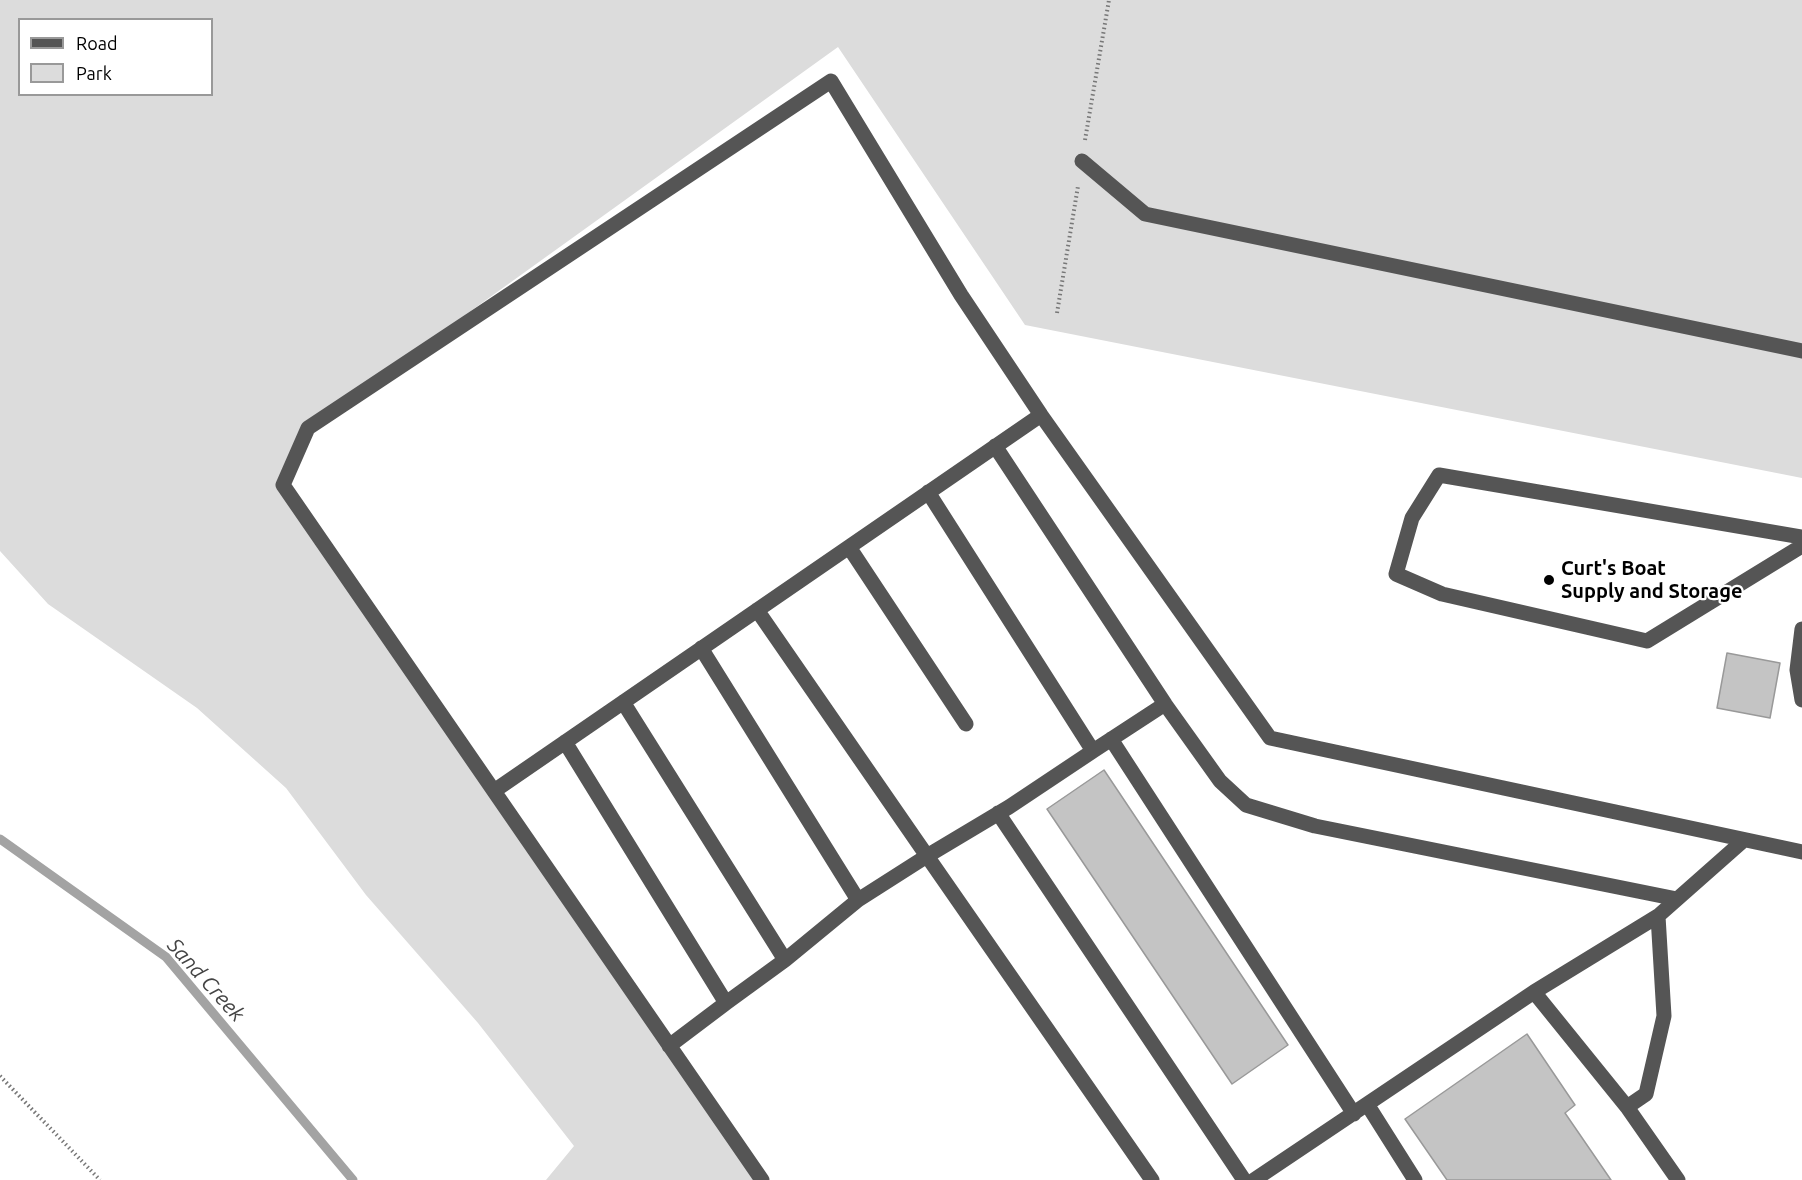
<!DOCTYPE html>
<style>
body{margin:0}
#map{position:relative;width:1802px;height:1180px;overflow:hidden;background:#fff;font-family:Ubuntu,sans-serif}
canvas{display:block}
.legend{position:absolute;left:18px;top:18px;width:195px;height:78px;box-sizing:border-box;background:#fff;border:2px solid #999;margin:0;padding:8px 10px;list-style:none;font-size:18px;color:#000}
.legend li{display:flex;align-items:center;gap:12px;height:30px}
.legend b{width:30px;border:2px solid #999}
</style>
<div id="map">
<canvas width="1802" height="1180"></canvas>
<ul class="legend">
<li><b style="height:8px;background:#555"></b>Road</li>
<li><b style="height:16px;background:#dcdcdc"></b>Park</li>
</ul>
</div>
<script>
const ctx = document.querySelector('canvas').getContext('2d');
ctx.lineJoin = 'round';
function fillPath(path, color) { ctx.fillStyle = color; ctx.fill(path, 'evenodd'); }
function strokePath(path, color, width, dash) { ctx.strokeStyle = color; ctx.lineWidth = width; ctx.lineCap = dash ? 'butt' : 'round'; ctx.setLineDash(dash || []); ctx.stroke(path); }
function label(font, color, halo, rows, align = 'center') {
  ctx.font = font + ' Ubuntu,sans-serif'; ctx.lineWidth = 4.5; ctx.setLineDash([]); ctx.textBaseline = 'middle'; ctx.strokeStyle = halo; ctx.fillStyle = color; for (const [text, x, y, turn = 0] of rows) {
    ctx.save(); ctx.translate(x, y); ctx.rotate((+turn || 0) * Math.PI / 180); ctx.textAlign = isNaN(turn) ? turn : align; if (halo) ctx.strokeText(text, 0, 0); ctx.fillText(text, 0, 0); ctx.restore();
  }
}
const green = new Path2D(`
 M0 0H1802V478L1025 325 838 47 308 428 283 485 762 1180H546L574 1146 478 1023 366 895 286 788 197 708 48 604 0 551ZM20 20H212V94H20Z`);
const stream = new Path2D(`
 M0 839 166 957 353 1180`);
const building = new Path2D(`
 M1727 653 1780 663 1770 718 1717 708Z
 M1104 770 1288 1045 1232 1084 1047 809Z
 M1527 1034 1575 1105 1565 1113 1611 1180H1447L1405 1119Z`);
const path = new Path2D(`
 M1085 140 1109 0
 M1057 313 1078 186
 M0 1076 100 1180`);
const minor = new Path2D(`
 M1082 161 1145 214 1802 351
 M928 492 1093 751 1165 704 995 446
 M1802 537 1439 475 1412 518 1396 574 1442 594 1647 641 1802 546
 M849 547 966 724
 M1802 629 1797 670 1802 700
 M701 648 858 900 927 856 757 610
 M1165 704 1220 781 1246 805 1315 826 1677 899
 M1111 739 1354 1114
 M565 742 726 1003 785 960 623 702
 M1093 751 1009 807 927 856 1152 1180
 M494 791 1041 415
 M998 813 1244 1180
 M785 960 858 900
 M1534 992 1658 916
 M669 1046 726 1003
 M1367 1104 1415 1180
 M1627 1107 1646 1094 1664 1016 1658 916 1744 840
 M762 1180 283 485 308 428 831 81 961 295 1041 415 1270 738 1802 852
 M1254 1180 1534 992 1627 1107 1678 1180`);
const markers = [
 [1549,580,6,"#000"]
];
const poiNames = [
 ["Curt's Boat",1561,568],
 ["Supply and Storage",1561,591]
];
const waterNames = [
 ["Sand Creek",206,980,48]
];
fillPath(green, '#dcdcdc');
strokePath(stream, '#a3a3a3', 9);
fillPath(building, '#c4c4c4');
strokePath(building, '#999', 1.5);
strokePath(path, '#777', 4, [1.5, 3]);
strokePath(minor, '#555', 15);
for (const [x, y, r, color] of markers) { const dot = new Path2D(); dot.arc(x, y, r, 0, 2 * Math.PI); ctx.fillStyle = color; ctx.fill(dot); strokePath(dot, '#fff', 2); }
label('bold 20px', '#000', '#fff', poiNames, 'left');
label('italic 21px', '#444', '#fff', waterNames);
</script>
